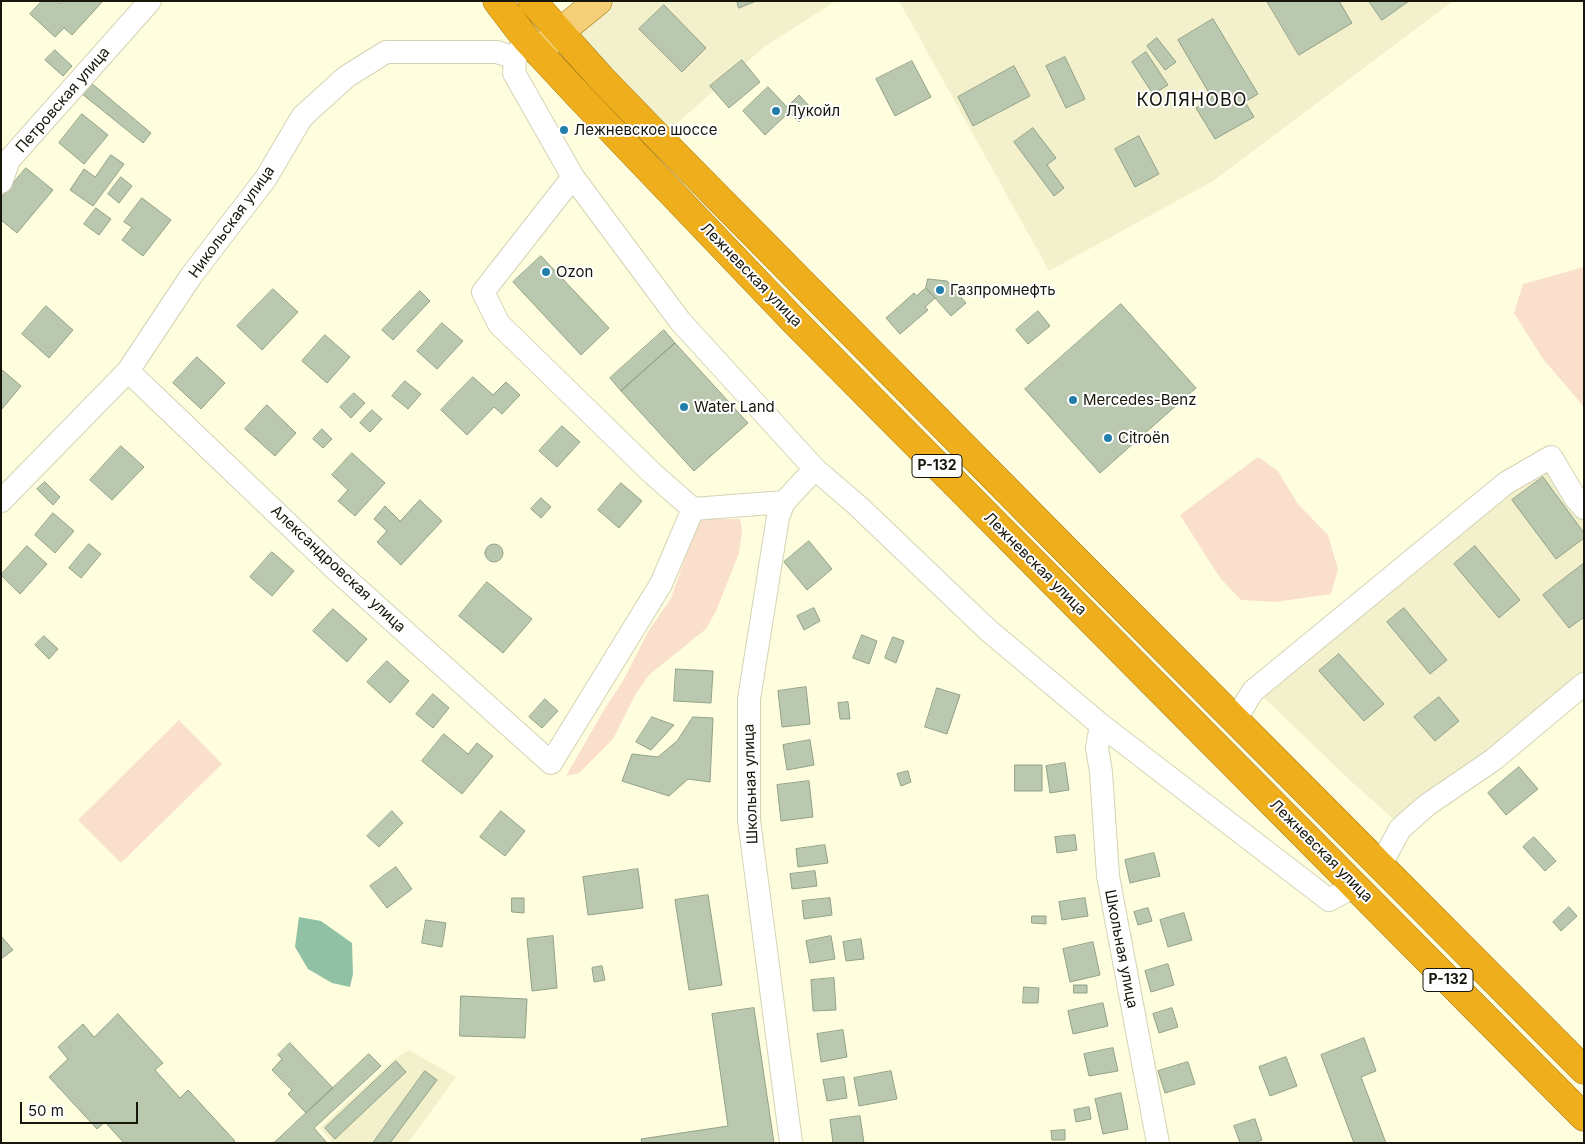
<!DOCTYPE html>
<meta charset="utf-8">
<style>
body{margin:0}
#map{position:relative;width:1585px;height:1144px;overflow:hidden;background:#fefedf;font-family:Inter,sans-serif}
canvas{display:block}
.frame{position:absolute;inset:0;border:2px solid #16160b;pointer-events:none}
.scale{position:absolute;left:20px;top:1102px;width:118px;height:22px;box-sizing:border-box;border:2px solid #16160b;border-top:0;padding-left:6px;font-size:15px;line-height:18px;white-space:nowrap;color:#16160b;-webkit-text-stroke:4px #fff;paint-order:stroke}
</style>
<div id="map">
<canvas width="1585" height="1144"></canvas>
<div class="frame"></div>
<div class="scale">50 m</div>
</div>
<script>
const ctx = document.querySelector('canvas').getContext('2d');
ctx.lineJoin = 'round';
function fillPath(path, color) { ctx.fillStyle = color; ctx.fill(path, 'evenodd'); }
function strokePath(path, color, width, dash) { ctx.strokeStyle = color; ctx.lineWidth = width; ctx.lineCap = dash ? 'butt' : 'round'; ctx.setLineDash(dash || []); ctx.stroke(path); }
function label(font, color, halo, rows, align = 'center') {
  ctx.font = font + ' Inter,sans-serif'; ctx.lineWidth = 4; ctx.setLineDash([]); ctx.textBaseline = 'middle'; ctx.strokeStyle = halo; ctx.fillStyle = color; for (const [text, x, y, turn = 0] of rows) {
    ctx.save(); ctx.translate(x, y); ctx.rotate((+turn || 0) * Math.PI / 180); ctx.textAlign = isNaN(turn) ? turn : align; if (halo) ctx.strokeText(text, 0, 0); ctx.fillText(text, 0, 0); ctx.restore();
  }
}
const built = new Path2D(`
 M610 1H836L764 47 668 131 571 34Z
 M899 1H1453L1213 181 1049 271Z
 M1546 466 1584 514V674L1398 823 1354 784 1259 693 1500 496Z
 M409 1050 456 1077 408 1143H333L320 1128 394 1059Z`);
const green = new Path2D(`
 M1584 267V407L1543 359 1514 313 1523 284Z
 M1258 457 1277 470 1298 504 1328 535 1338 569 1331 594 1275 602 1241 600 1220 578 1180 515Z
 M699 519H740L742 530 739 553 716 611 706 629 649 675 635 695 613 739 579 773 566 776 604 710 623 681 648 632 671 598Z
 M179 720 222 764 121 863 78 820Z`);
const water = new Path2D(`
 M299 917 321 921 352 943 353 974 350 987 332 983 308 969 295 947Z`);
const building = new Path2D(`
 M42 1H58L61 4 63 1H103L72 35 64 28 55 37 30 14Z
 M737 1H756L739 8Z
 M1267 1H1339L1352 23 1299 55Z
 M1369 1H1409L1382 20Z
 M664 5 706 48 682 72 639 29Z
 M1213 19 1258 94 1245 102 1254 117 1215 139 1196 108 1212 98 1178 40Z
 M1157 38 1176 62 1165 70 1147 46Z
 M55 50 72 66 63 76 45 60Z
 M1146 52 1168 85 1153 94 1132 62Z
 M1065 57 1085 99 1066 108 1046 66Z
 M742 60 760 82 729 108 710 86Z
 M912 61 931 97 895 116 876 79Z
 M1014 66 1030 96 973 126 958 97Z
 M90 82 151 133 143 143 81 93Z
 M768 87 787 107 799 95 812 109 799 122 789 112 765 135 743 111Z
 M82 114 108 135 84 164 59 143Z
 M1033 128 1056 158 1047 165 1064 188 1054 196 1014 142Z
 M1139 136 1159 174 1135 187 1115 149Z
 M111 155 124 164 93 206 70 190 84 169 95 177Z
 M26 168 53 190 17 233 1 220V198Z
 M121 177 132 186 119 203 108 194Z
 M142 198 171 220 143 256 122 240 132 227 124 222Z
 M96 208 111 219 99 235 84 224Z
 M541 256 609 328 581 355 513 282Z
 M928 279 947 281 966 303 951 316 926 288Z
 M926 288 935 298 925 307 928 310 900 334 886 318 914 293 916 296Z
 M273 289 298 312 262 350 237 326Z
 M420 291 430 301 393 340 382 330Z
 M1121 304 1196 388 1100 473 1025 389Z
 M46 306 73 330 49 358 22 334Z
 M1038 311 1050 326 1028 344 1016 330Z
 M442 323 463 341 437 369 417 351Z
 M664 330 675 343 621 391 610 378Z
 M325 335 350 357 327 383 302 361Z
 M675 343 748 423 694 471 621 391Z
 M197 357 225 383 201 409 173 383Z
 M1 369 21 386 1 410Z
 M473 377 493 395 506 382 520 395 502 414 494 407 467 435 441 410Z
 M405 381 421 394 408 409 392 396Z
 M354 393 365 403 351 418 340 407Z
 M267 405 296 433 275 456 245 429Z
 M372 410 382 419 370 432 360 423Z
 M562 426 580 442 557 467 539 451Z
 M322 429 332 439 323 448 313 439Z
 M121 446 144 467 112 500 90 480Z
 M352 453 385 483 355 516 338 501 348 490 332 475Z
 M1543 477 1584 533V538L1556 559 1512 500Z
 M45 482 60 497 53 505 37 489Z
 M621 483 642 501 619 528 598 510Z
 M541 498 551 507 541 518 531 509Z
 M420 500 442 521 401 565 377 542 387 531 374 519 385 506 400 521Z
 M53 513 74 531 55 553 35 535Z
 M809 541 832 569 807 590 784 562Z
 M485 553a9 9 0 1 1 18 0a9 9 0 1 1-18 0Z
 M89 544 101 554 81 578 69 568Z
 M27 546 47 564 20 594 1 575Z
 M1475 546 1520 600 1499 618 1454 564Z
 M272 552 294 571 272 596 250 577Z
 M1583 564 1584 617 1569 628 1543 595Z
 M487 582 532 619 503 653 459 616Z
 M814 608 820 621 804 630 797 616Z
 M1404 608 1447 660 1430 674 1387 622Z
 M333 609 367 639 347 662 313 631Z
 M862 635 877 641 869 664 853 658Z
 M44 636 58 649 49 659 35 645Z
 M893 637 904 641 896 663 885 658Z
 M1339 654 1384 704 1364 721 1319 671Z
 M387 661 409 681 390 703 367 682Z
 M676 669 713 671 711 703 674 701Z
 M806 687 810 724 782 727 778 691Z
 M937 688 960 695 947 734 925 727Z
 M433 694 449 708 433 728 416 714Z
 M1439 697 1459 721 1435 741 1414 717Z
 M545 699 558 711 542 728 529 717Z
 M848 702 850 719H840L838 703Z
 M652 717 674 725 651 750 636 742Z
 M693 717 713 718 710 782 688 779 669 796 622 781 632 754 658 757 677 741Z
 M444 734 468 754 477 743 493 756 462 794 422 761Z
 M810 740 814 765 787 770 783 745Z
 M1065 763 1069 790 1050 793 1046 766Z
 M1015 765H1042V791H1015Z
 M1519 767 1538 789 1506 815 1488 793Z
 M908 771 911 782 901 786 897 774Z
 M809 781 813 817 781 821 777 785Z
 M392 811 403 823 379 847 367 836Z
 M501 811 525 831 505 856 480 837Z
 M1075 835 1077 850 1057 853 1055 837Z
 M1534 837 1556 861 1545 871 1523 847Z
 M825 845 828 863 798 867 796 849Z
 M1154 853 1160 876 1130 883 1125 860Z
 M396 867 412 889 387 908 370 886Z
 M638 869 643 908 588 915 583 877Z
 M815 871 817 886 792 889 790 874Z
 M708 895 722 985 689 990 675 900Z
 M512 898H524V913L512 912Z
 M830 898 832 915 804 919 802 901Z
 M1085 898 1088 916 1062 920 1059 902Z
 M1569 907 1577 916 1561 931 1553 922Z
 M1148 908 1152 921 1138 925 1134 912Z
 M1184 913 1192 940 1168 947 1160 920Z
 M1032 916H1046V924L1032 923Z
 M426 920 446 923 442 947 422 943Z
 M1 936 13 950 1 959Z
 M553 936 557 988 532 991 527 939Z
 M831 936 835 959 810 963 806 941Z
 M861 939 864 959 846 961 843 942Z
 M1093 942 1100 975 1070 982 1063 949Z
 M1168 964 1174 985 1151 992 1145 971Z
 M602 966 605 980 594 982 592 968Z
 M834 978 836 1010 813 1011 811 980Z
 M1074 985H1087V993H1074Z
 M1024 987 1039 988 1038 1003H1023Z
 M461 996 527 999 525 1038 460 1036Z
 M1103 1003 1108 1026 1073 1034 1068 1011Z
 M754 1008 774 1143H642L641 1139 728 1126 712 1014Z
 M1172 1008 1178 1027 1159 1033 1153 1014Z
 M118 1014 163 1063 155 1070 180 1098 188 1090 235 1141 232 1143H124L105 1122 97 1129 49 1077 68 1059 58 1047 83 1024 94 1037Z
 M843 1030 847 1057 821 1062 817 1034Z
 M1364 1038 1376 1071 1361 1077 1386 1143H1354L1321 1055Z
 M290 1043 333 1088 306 1113 288 1094 292 1090 272 1070 282 1059 278 1055Z
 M1113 1048 1118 1071 1089 1076 1084 1054Z
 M369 1054 381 1066 314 1128 327 1143H274Z
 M1286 1057 1297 1086 1270 1096 1259 1067Z
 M396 1061 406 1072 335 1139 325 1128Z
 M1188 1062 1195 1084 1165 1093 1158 1071Z
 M425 1071 437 1080 390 1143H373Z
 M891 1071 897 1099 859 1106 854 1078Z
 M844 1077 847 1098 827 1101 823 1080Z
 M1121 1093 1128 1129 1103 1134 1095 1099Z
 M1089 1107 1091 1119 1076 1122 1074 1110Z
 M860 1116 864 1143H833L830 1120Z
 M1255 1119 1262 1140 1254 1143H1240L1234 1126Z
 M1065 1130V1140H1052L1051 1131Z`);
const minor = new Path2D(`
 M526 39 515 58 514 73 573 177 680 321 815 469 858 506 988 630 1101 725 1329 900 1355 886
 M573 177 483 292 499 324 653 474 693 509
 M1 182 9 160 150 1
 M128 371 333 567 551 763 661 584 693 509 784 502
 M1 501 128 371 191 276 266 178 302 117 346 77 386 52H497L515 58
 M1235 720 1253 691 1506 483 1551 457 1576 499 1584 508
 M1101 725 1097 748 1101 772 1108 876 1158 1143
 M1380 866 1400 829 1411 819 1427 805 1493 760 1584 684
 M791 1143 749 820V699L778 517 784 502 815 469`);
const major = new Path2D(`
 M537 51 598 1`);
const highway = new Path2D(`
 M497 1 526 39 579 96 795 322 1584 1117
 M532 1 601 78 664 143 1067 551 1584 1070`);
const markers = [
 [776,111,5,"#217eab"],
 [564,130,5,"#217eab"],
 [546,272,5,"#217eab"],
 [940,290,5,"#217eab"],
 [1073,400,5,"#217eab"],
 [684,407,5,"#217eab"],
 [1108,438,5,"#217eab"]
];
const shields = [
 [937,466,50],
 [1448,980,50]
];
const shieldNames = [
 ["Р-132",937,466],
 ["Р-132",1448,980]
];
const streetNames = [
 ["Петровская улица",63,100,-49],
 ["Никольская улица",232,222,-54],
 ["Лежневская улица",751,275,46],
 ["Лежневская улица",1035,564,45],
 ["Александровская улица",338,569,43],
 ["Школьная улица",751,784,-92],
 ["Лежневская улица",1321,851,45],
 ["Школьная улица",1121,949,79]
];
const poiNames = [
 ["Лукойл",786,111],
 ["Лежневское шоссе",574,130],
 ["Ozon",556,272],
 ["Газпромнефть",950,290],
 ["Mercedes-Benz",1083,400],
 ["Water Land",694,407],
 ["Citroën",1118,438]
];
const quarterNames = [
 ["КОЛЯНОВО",1192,101]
];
fillPath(built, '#f2f1cb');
fillPath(green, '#fadfcd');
fillPath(water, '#90c1a4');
fillPath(building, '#b9c8ae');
strokePath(building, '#92a187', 1);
strokePath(minor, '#d4d3b5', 24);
strokePath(major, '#a37917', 29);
strokePath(highway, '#a37917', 29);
strokePath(minor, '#fff', 22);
strokePath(major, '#f5cf77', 28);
strokePath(highway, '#efaf1d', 28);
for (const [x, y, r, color] of markers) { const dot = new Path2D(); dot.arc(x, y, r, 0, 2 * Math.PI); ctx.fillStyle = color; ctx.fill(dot); strokePath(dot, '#fff', 2); }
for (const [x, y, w] of shields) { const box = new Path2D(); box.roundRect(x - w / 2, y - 11.5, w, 23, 4); ctx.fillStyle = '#fff'; ctx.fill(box); strokePath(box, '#16160b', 1); }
label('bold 14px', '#16160b', null, shieldNames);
label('15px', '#16160b', '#fff', streetNames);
label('15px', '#16160b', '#fff', poiNames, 'left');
ctx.letterSpacing = '1px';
label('18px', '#16160b', '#fff', quarterNames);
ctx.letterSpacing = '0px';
</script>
